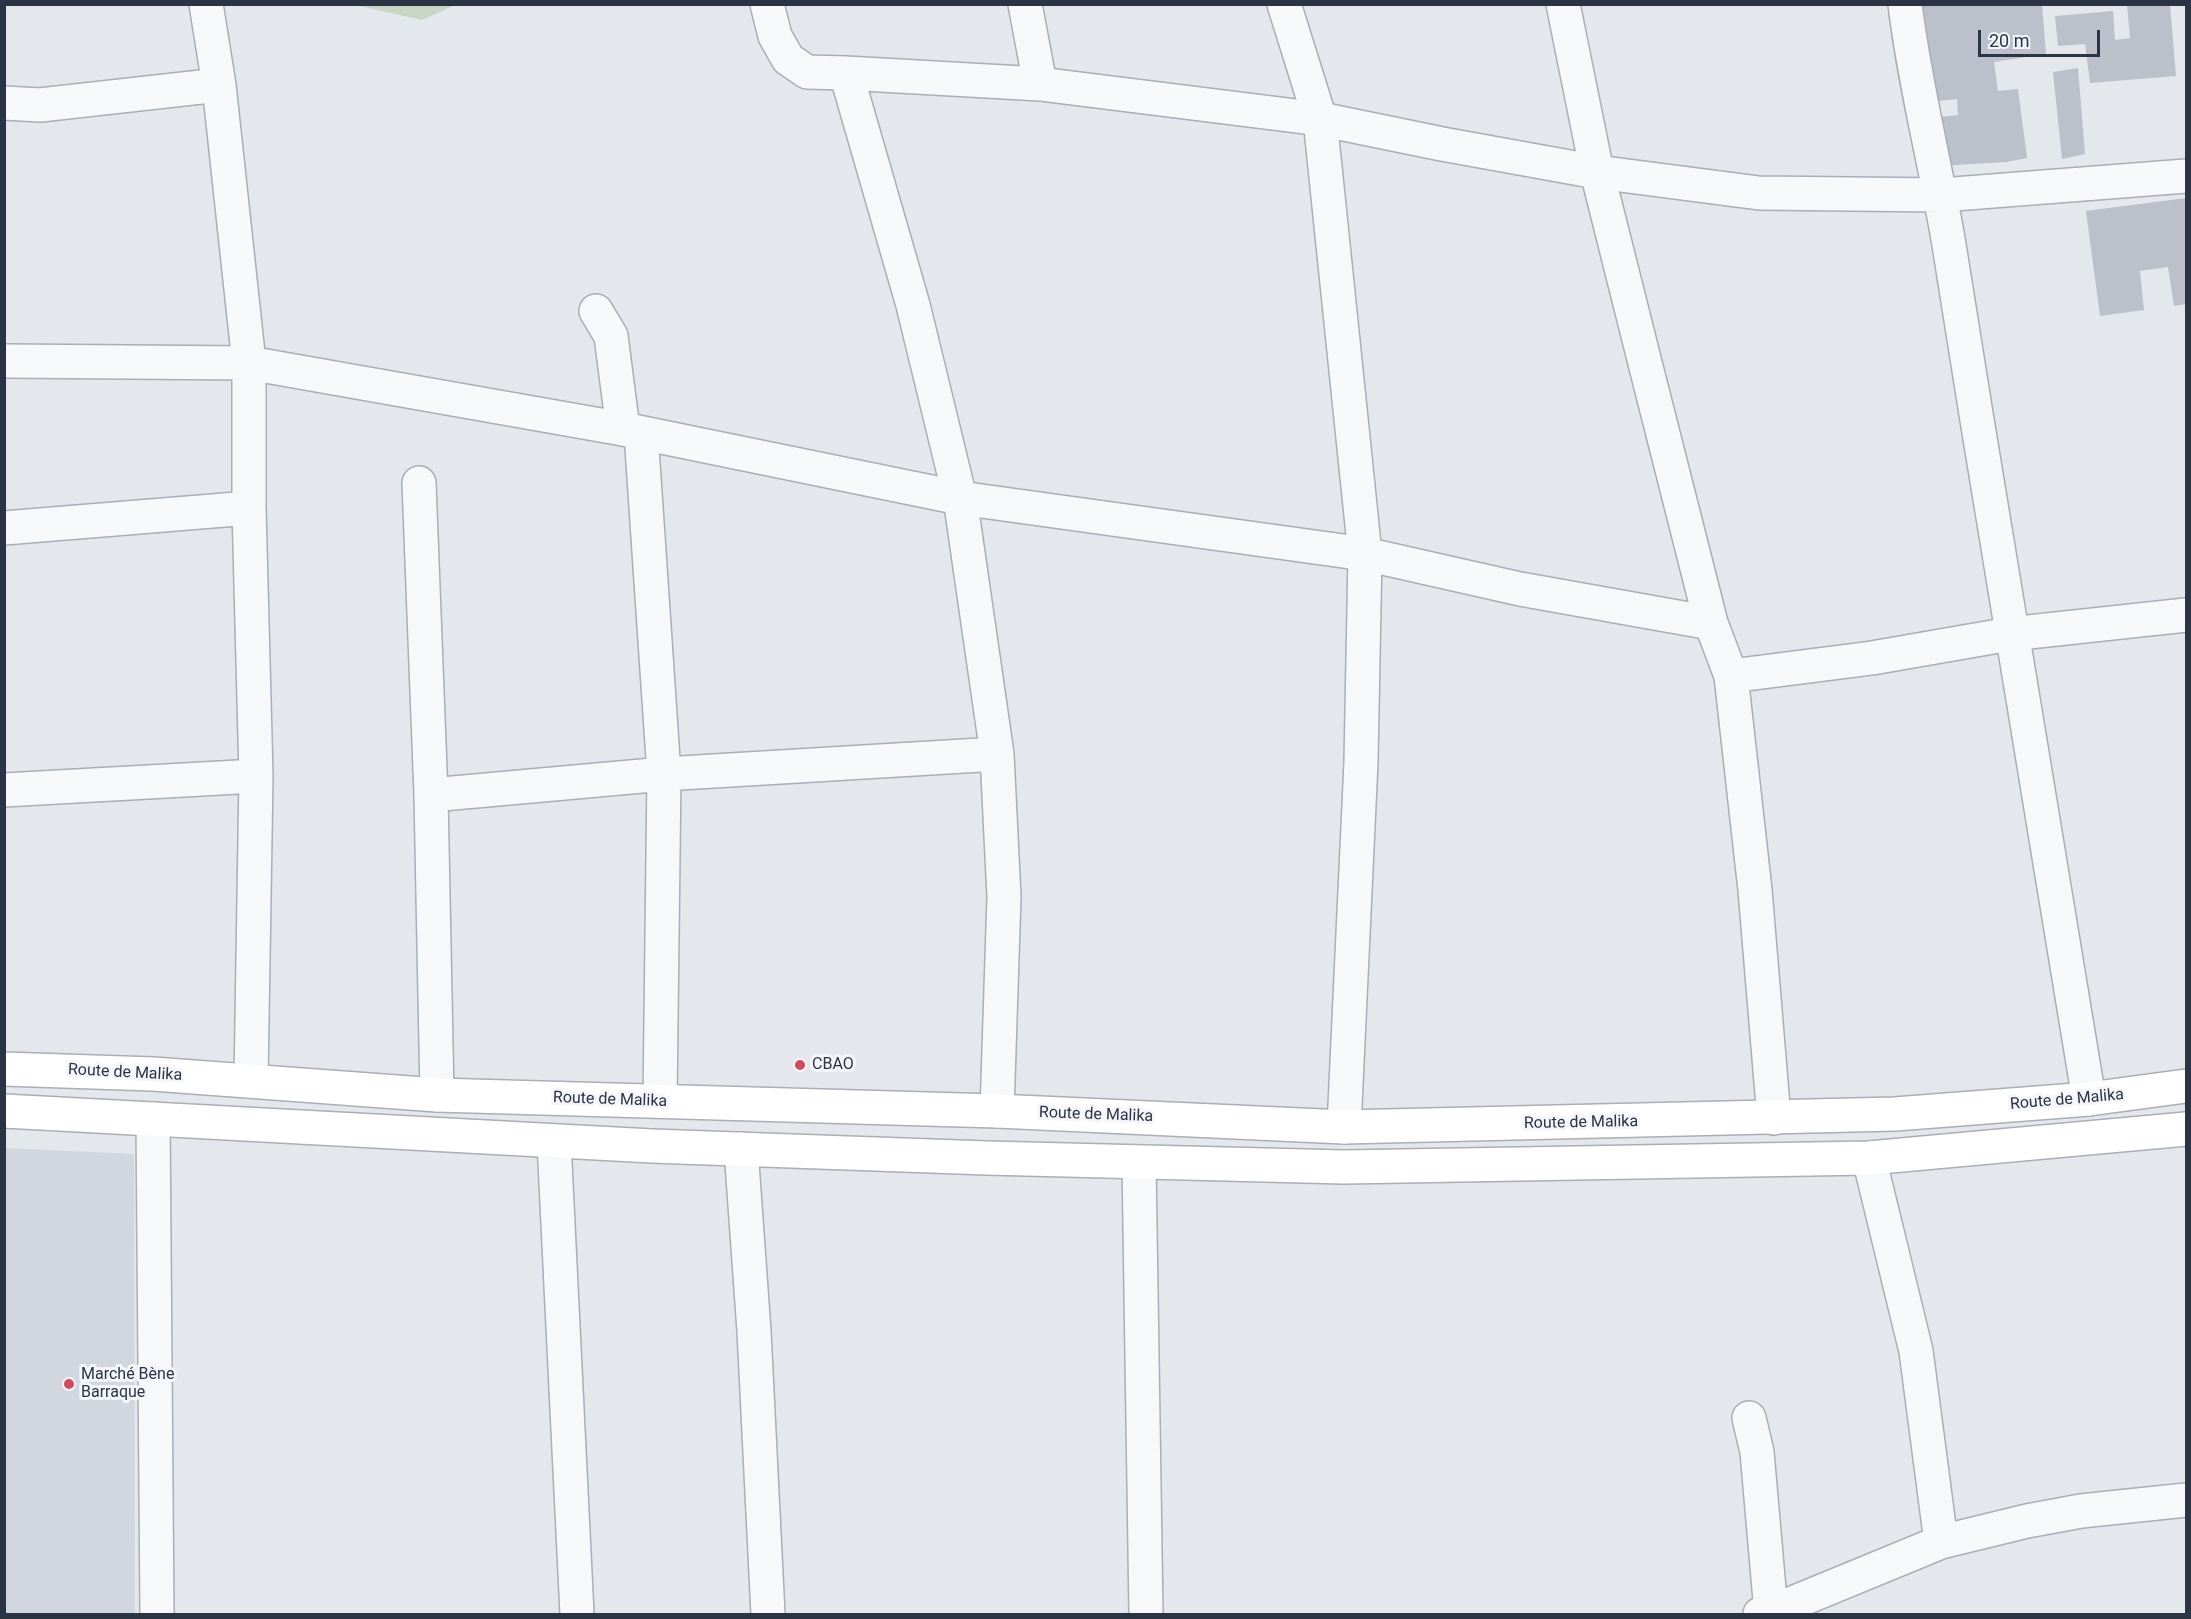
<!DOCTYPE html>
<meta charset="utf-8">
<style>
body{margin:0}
#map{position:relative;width:2191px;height:1619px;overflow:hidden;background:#e4e7ec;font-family:Roboto,sans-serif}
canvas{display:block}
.frame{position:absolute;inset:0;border:6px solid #2b3445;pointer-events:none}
.scale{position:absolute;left:1978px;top:30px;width:122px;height:27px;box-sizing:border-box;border:3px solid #2b3445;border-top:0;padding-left:8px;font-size:18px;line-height:21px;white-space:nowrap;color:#2b3445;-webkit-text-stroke:4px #f4f6f9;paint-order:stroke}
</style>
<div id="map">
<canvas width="2191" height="1619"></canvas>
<div class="frame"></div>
<div class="scale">20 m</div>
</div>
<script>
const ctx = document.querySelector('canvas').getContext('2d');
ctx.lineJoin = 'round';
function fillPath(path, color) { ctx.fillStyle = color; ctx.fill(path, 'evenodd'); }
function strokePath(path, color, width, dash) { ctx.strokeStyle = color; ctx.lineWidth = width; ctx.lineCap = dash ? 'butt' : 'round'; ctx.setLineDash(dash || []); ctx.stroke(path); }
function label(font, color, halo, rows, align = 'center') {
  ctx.font = font + ' Roboto,sans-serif'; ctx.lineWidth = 6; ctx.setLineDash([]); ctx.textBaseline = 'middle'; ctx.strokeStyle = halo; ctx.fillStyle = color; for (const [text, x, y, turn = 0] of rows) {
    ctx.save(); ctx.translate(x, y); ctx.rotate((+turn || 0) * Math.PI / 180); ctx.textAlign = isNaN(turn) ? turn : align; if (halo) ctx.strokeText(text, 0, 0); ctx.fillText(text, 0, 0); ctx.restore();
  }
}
const built = new Path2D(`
 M5 1148 134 1154 135 1614H5Z`);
const green = new Path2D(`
 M355 5H455L422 20Z`);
const building = new Path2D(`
 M1916 4H2042L2046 54 1994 62 1998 91 2018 89 2027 158 2006 162 1938 166 1930 118 1958 115 1957 99 1930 102Z
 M2127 5H2170L2176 76 2090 83 2085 44 2058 46 2055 16 2113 11 2115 40 2130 38Z
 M2078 68 2085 154 2062 159 2053 72Z
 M2186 198V304L2174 306 2168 267 2140 271 2144 310 2100 316 2086 211Z`);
const street = new Path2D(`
 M206 4 219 85 249 363V508L256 776 251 1081
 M767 4 775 36 788 59 807 72 846 73 1040 84 1320 119 1442 144 1597 172 1759 193 1941 195 2186 176
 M1025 4 1040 84
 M1284 4 1320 119 1365 554 1361 762 1344 1127
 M1563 4 1597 172 1644 359 1711 623 1731 676 1755 890 1774 1118
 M1905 4C1915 88 1937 169 1950 251 1995 534 2041 817 2089 1099
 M846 73 913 305 960 498 997 754 1004 897 997 1111
 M4 103 40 105 219 85
 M596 311 611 336 623 429
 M4 361 249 363 623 429 960 498 1365 554 1520 589 1711 623
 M641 433 664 774 660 1101
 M419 483 431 795 437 1095
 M4 528 249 508
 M1731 676 1872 658 2010 634 2186 615
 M4 790 256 776
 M431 795 664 774 997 754
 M153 1119 157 1614
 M554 1142 577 1614
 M741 1149 754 1331 768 1614
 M1869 1158 1916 1351 1941 1542
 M1139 1163 1146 1614
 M1749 1418 1757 1452 1771 1612
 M1760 1614 1771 1612 1941 1542 2027 1521 2081 1511 2186 1500`);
const secondary = new Path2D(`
 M4 1069 153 1074 437 1095 997 1111 1344 1127 1895 1114 2089 1099 2186 1086
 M4 1111 652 1146 987 1158 1344 1167 1869 1158 2186 1129`);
const markers = [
 [800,1065,6,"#d1495b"],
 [69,1384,6,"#d1495b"]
];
const poiNames = [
 ["CBAO",812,1065],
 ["Marché Bène",81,1375],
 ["Barraque",81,1393]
];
const streetNames = [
 ["Route de Malika",125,1073,3],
 ["Route de Malika",610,1100,2],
 ["Route de Malika",2067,1100,-5],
 ["Route de Malika",1096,1115,2],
 ["Route de Malika",1581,1123,-1]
];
fillPath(built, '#d2d6de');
fillPath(green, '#c9d6c5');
fillPath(building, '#bbc0ca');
strokePath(street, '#a9aeb7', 36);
strokePath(secondary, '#a9aeb7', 36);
strokePath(street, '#f7f8fa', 33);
strokePath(secondary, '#fff', 33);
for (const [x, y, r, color] of markers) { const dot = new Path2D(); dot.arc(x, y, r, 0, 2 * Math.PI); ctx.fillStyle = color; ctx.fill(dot); strokePath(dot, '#f4f6f9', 2); }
label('16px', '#2b3445', '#f4f6f9', poiNames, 'left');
label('16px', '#2b3445', '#f4f6f9', streetNames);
</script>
